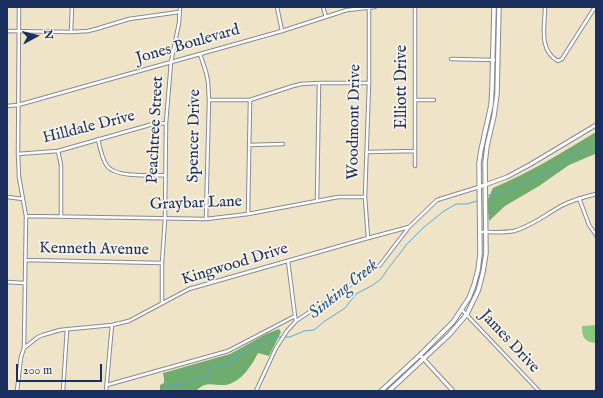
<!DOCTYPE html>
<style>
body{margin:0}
#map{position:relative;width:603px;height:398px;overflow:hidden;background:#f0e4c8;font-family:"IM FELL English",serif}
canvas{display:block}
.frame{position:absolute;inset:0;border:8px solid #1b2f5e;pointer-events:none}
.north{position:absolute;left:16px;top:16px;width:40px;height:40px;-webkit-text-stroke:3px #f7f3e8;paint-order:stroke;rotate:83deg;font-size:11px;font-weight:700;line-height:16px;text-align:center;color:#1b2f5e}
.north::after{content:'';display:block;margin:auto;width:14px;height:18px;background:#1b2f5e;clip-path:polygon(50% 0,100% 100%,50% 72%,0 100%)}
.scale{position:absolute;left:16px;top:364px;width:86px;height:18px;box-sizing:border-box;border:2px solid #1b2f5e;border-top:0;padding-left:5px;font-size:12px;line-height:14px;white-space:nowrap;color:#1b2f5e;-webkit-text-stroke:3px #f7f3e8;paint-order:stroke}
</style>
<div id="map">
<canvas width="603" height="398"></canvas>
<div class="frame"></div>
<div class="north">N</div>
<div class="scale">200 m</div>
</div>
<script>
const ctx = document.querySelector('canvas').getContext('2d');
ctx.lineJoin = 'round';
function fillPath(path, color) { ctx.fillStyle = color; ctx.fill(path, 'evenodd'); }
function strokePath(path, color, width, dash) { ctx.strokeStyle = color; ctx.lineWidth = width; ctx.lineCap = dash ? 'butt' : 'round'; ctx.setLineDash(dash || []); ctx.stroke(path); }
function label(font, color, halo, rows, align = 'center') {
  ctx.font = font + ' "IM FELL English",serif'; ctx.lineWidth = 3.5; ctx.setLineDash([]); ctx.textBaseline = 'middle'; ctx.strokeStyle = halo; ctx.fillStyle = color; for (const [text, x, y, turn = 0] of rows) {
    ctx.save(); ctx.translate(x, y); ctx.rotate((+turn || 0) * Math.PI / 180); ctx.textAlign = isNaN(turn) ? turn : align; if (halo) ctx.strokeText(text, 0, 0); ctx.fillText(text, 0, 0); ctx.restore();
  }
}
const green = new Path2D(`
 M596 325V343C584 342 582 337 582 326Z`);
const forest = new Path2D(`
 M596 132V152L595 154 569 165 539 186 505 206 489 221 487 201 493 188C529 173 563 152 596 132Z
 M279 329 281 332 269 356 258 353C252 365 241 383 225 385 214 386 206 380 196 391H160V385L164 383V379L163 373 230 354 266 334Z`);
const stream = new Path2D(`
 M487 196 497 192 510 191 528 181 553 169 587 146
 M285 337H290L304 331 314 330 325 321 345 308 356 294 373 285 381 279 387 270 407 244 424 227 444 211 456 204H467L477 201
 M166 391 167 387 173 384H183L191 383 194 380 208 376 210 369 216 366 223 365 230 363 239 354 257 347 275 337H282`);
const minor = new Path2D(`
 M19 7 18 154 19 177 26 216 24 347
 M277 7 282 31
 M323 7 326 17
 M545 7C545 26 538 50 558 61L562 59 595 7
 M7 31 71 32 88 31 96 29 129 19 179 12
 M71 32 72 7
 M200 54 206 72 208 82 209 100 206 219
 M451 59 494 60
 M209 100H250L293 86 301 84 319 83H368
 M415 100H434
 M7 106 18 105 282 31 347 10 375 7
 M98 139C100 148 102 159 107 166 116 178 150 175 165 175
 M249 145 283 144
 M58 151 61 165V217
 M367 152 415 151
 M18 154 58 151 153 124 166 123
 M415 166V7
 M7 197 23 199
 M579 198 589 225 596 235
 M317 201 319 83
 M248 214 250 100
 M26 216 206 219 248 214 338 197H365
 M480 232C491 232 504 233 514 231 532 226 545 215 561 206 572 200 584 197 596 194
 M368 238 365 197 369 83V7
 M26 260 162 263
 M288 261 295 316 296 321
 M7 282 24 283
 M162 303V263L165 219 166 123 171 62 179 23 180 7
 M462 310 539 391
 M107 385 228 351 295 316
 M17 391 21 357 24 348 38 337 43 335 60 330 112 325 129 321 189 289 368 238 409 227
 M63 391 67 329
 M106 391 112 325
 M256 391 276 348 287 331 296 321 380 265 409 227 437 200 479 187`);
const tertiary = new Path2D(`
 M479 187 507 177 531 164 596 125
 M420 355 453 391`);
const secondary = new Path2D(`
 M381 391 420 355 453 322 469 298 474 285 478 270 480 254 479 163 481 150 491 105 492 89 494 7
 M389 391 449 335 467 314 478 291 480 284 483 272 486 253 485 163 487 146 494 116 497 94 499 7`);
const streetNames = [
 ["Jones Boulevard",188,45,-16],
 ["Elliott Drive",403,87,-90],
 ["Woodmont Drive",355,122,-89],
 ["Hilldale Drive",89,128,-14],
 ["Peachtree Street",156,130,-87],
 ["Spencer Drive",195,136,-89],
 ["Graybar Lane",196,204,-2],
 ["Kenneth Avenue",94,250,1],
 ["Kingwood Drive",235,265,-17],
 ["James Drive",509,342,47]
];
const waterNames = [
 ["Sinking Creek",344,290,-39]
];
fillPath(green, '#8ac87e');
fillPath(forest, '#6fac6d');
strokePath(stream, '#55acd2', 1);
strokePath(minor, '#868a93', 4.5);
strokePath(tertiary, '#868a93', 5);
strokePath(secondary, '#868a93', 5.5);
strokePath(minor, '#fff', 2.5);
strokePath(tertiary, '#fff', 3);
strokePath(secondary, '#fff', 3.5);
label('16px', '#1b2f5e', '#f7f3e8', streetNames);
label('italic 17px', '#2c5481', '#f7f3e8', waterNames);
</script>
